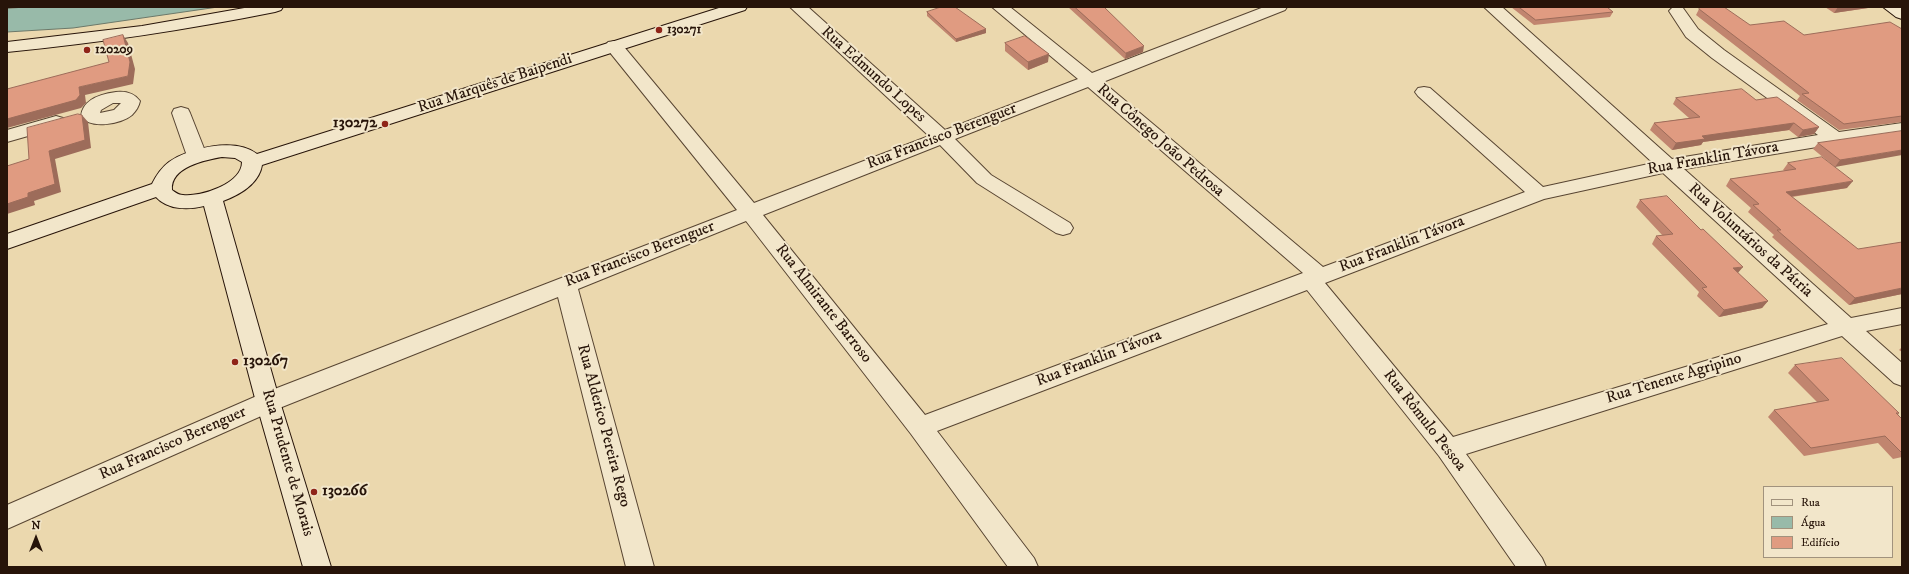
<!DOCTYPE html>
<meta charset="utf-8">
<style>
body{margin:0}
#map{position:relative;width:1909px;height:574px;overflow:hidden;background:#ebd8ae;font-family:"IM FELL DW Pica",serif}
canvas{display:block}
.frame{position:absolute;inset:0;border:8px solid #271409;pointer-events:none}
.legend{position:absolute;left:1763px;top:486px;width:130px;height:72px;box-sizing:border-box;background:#f2e6ca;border:1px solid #a1927d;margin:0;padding:5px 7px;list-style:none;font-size:12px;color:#271409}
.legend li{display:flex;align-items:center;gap:8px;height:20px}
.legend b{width:20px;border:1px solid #a1927d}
.north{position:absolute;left:16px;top:518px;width:40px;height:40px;-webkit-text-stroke:3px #f2e6ca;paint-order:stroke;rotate:0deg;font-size:11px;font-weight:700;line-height:16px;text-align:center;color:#271409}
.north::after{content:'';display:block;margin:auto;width:14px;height:18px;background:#271409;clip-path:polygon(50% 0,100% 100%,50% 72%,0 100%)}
</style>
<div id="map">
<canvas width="1909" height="574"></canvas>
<div class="frame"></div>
<ul class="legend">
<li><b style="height:5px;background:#f2e6ca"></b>Rua</li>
<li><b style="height:11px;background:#98baa9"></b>Água</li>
<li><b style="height:11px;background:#e09b81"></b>Edifício</li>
</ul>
<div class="north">N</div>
</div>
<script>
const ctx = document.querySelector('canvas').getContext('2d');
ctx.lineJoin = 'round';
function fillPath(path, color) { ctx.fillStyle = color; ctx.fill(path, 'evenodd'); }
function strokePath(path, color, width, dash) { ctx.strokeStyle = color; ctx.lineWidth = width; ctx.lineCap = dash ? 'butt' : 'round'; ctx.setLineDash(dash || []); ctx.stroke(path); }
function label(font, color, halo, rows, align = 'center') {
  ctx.font = font + ' "IM FELL DW Pica",serif'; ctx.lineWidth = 4; ctx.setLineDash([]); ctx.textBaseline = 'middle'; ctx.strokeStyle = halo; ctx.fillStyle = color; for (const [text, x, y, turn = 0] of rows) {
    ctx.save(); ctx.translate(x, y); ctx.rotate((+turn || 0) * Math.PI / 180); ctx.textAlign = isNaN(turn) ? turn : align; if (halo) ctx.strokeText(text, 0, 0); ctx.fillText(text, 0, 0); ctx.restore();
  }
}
const water = new Path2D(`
 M24 7H218L73 28 7 32V9Z`);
const street = new Path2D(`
 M790 7H808L945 130 1078 79 992 7H1010L1092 73 1264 7H1287L1285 10 1103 82 1323 267 1525 192 1418 96 1415 92 1418 88 1424 87 1430 88 1543 187 1653 163 1484 7H1502L1672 159 1818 135 1712 58 1686 37 1669 11 1673 7 1683 8 1698 29 1724 50 1839 132 1902 123V135L1835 144 1684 169 1851 318 1902 308V324L1866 331 1902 363V386L1894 383 1842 336 1466 454 1542 558 1546 567H1516L1439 456 1307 290 937 431 1034 558 1038 567H1008L911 434 746 221 578 289 654 567H626L558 297 277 409 7 529V505L259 395 737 210 608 50 605 46 608 42 614 41 620 42 754 203 929 136ZM1088 87 1303 273 925 415 763 215 940 145 977 183 1056 233 1063 235 1070 233 1073 228 1070 223 991 175 955 139ZM1663 173 1828 324 1453 437 1325 283 1544 199Z
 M116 92C126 91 134 93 140 101 139 106 136 111 132 115 121 124 90 130 81 116 83 99 101 94 116 92ZM113 103H121L114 110 100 113 101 110Z
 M181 107 188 109 190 113 207 156 204 160 197 162 190 160 187 156 172 113 174 109Z
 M56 116 63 118 65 122 63 126 7 142V130Z`);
const secondary = new Path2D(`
 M250 7H283L281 10 275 12C186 30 97 43 7 52V42L142 26Z
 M722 7H747L745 10 262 165C259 184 239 195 223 201L280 402 331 567H303L256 402 204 206C188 210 168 210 156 197L7 249V234L152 184C156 176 161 168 169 162 189 148 235 137 257 154ZM222 157 235 158 242 162C242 184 201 197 183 195 178 195 175 192 172 190 170 167 205 160 222 157Z
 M1883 7H1902V19L1896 17Z`);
const wall = new Path2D(`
 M1068 7H1104L1143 52 1125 59Z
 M1511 7H1607L1613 12 1610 17 1534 25Z
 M1825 7H1868V8L1834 13Z
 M1699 9 1750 25 1804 35 1902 29V122L1839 130 1797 100 1800 96 1696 15Z
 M927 12 986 29V33L956 42 927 16Z
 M1005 43 1048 62 1028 70 1005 51Z
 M1676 98 1756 100 1819 127 1814 134 1798 137 1789 130 1703 142 1701 145 1672 150 1650 130 1654 123 1689 118 1673 104Z
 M1902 131 1835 167 1813 149 1818 143Z
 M1788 163 1847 188 1792 197 1902 294 1849 305 1772 237 1774 235 1748 212 1751 208 1726 186 1730 179 1785 171 1783 170Z
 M1640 200 1738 273 1768 301 1762 308 1719 317 1697 296 1699 292 1652 244 1656 236H1663L1636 207Z
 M1902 347V352L1899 350Z
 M1795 365 1899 413 1898 415 1902 419V457L1893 459 1878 443 1804 456 1768 417 1774 410 1817 402 1788 373Z`);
const shadedWall = new Path2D(`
 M1838 7H1868V8L1834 13Z
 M986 29V33L956 42V39Z
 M123 35 128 43 135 69 133 84 85 95 86 103 81 108 7 128V119L79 87 128 76Z
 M1144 46 1143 52 1125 59 1126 53Z
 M1049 54 1048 62 1028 70V62Z
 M82 115 88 122 91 148 55 159 61 192 34 201 35 205 7 214V204L28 193 49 151Z
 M1794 123 1789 130 1703 142 1701 145 1672 150 1676 143 1702 136Z
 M1819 127 1814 134 1798 137 1803 130Z
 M1902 150V155L1835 167 1840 160Z
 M1853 181 1847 188 1781 198 1786 192Z
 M1743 267 1737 274 1733 268Z
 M1902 288V294L1849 305 1855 298Z
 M1768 301 1762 308 1719 317 1724 310Z`);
const building = new Path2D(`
 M941 7H955L986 29 956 39 927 12Z
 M1075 7H1104L1144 46 1126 53Z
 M1519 7H1607L1613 12 1536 20Z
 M1701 7H1724L1750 25 1784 21 1804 35 1890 22 1902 29V116L1844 124 1802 94 1809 93 1699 9Z
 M123 35 130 62 128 76 79 87 80 95 76 100 7 119V89L109 62 103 40Z
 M1025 36 1049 54 1028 62 1005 43Z
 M1742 89 1756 100 1777 97 1819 127 1803 130 1794 123 1702 136 1705 139 1676 143 1654 123 1700 117 1676 98Z
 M78 114 82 115 85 140 49 151 55 184 28 193V197L7 204V166L29 159 27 128Z
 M1902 131V150L1840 160 1818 143Z
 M1822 157 1853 181 1786 192 1858 249 1902 242V288L1855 298 1777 230H1781L1753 205 1759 204 1730 179 1796 169 1788 163Z
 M1667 196 1701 230 1703 229 1743 267 1733 268 1768 301 1724 310 1702 288 1707 287 1656 236 1673 234 1640 200Z
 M1842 358 1899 413H1896L1902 419V451L1901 452 1885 436 1811 448 1774 410 1829 400 1795 365Z`);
const markers = [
 [659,30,4,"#8f2418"],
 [87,50,4,"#8f2418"],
 [385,124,4,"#8f2418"],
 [235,362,4,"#8f2418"],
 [314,492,4,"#8f2418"]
];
const farPoinames = [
 ["130271",667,30],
 ["120209",95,50]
];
const streetNames = [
 ["Rua Edmundo Lopes",873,75,42],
 ["Rua Marquês de Baipendi",495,84,-18],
 ["Rua Francisco Berenguer",942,137,-21],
 ["Rua Cônego João Pedrosa",1160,141,41],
 ["Rua Franklin Távora",1713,159,-10],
 ["Rua Voluntários da Pátria",1750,241,42],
 ["Rua Franklin Távora",1402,245,-21],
 ["Rua Francisco Berenguer",640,255,-21],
 ["Rua Almirante Barroso",823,304,52],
 ["Rua Franklin Távora",1099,359,-21],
 ["Rua Tenente Agripino",1674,379,-17],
 ["Rua Rômulo Pessoa",1424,421,52],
 ["Rua Alderico Pereira Rego",603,426,75],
 ["Rua Francisco Berenguer",173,444,-24],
 ["Rua Prudente de Morais",287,463,74]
];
const poiNames = [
 ["130272",377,124,"right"],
 ["130267",243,362],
 ["130266",322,492]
];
fillPath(water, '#98baa9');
strokePath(water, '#6b7869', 1);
strokePath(street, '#584532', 2);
strokePath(secondary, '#271409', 2);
fillPath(street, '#f2e6ca');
fillPath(secondary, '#f2e6ca');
fillPath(wall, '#c1856f');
fillPath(shadedWall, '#9d6c5a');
fillPath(building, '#e09b81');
strokePath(building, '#9d6c5a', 1);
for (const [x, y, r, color] of markers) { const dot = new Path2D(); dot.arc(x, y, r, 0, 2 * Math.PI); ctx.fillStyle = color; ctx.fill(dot); strokePath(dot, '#f2e6ca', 1.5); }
label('bold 13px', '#271409', '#f2e6ca', farPoinames, 'left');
label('16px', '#271409', '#f2e6ca', streetNames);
label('bold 16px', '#271409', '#f2e6ca', poiNames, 'left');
</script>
